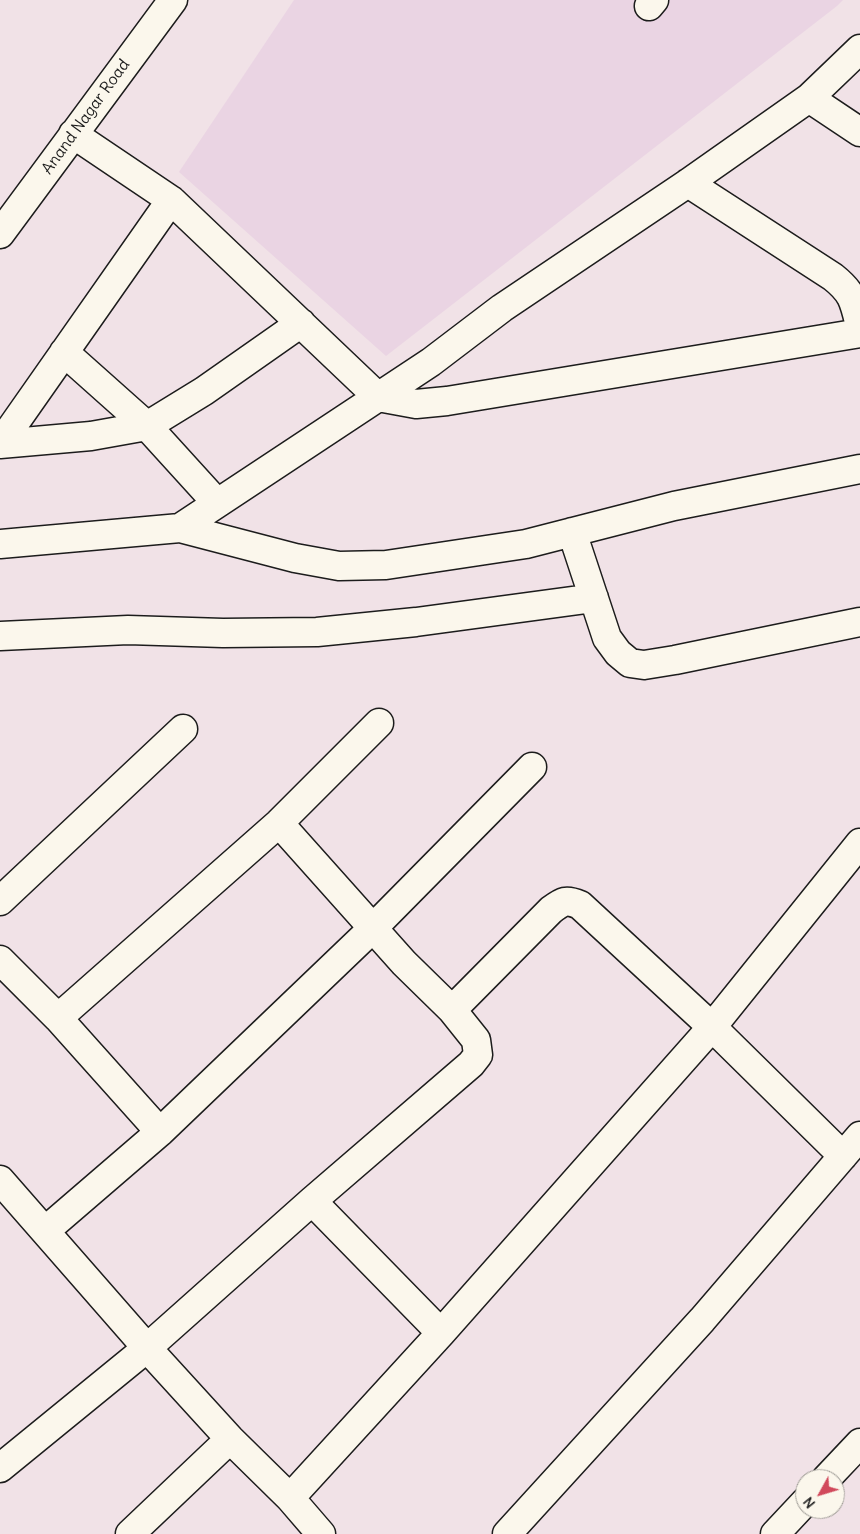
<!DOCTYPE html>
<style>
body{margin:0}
#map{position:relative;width:860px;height:1534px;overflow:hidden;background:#f1e2e7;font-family:Delius,sans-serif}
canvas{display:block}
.north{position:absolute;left:795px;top:1469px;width:50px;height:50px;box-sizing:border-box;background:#fbf7ec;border:1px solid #a29f99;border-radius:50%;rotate:231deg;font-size:14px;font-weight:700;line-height:20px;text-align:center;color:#1c1c1c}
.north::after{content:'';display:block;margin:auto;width:18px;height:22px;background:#d1495b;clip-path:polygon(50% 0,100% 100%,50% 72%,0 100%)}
</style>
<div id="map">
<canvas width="860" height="1534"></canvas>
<div class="north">N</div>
</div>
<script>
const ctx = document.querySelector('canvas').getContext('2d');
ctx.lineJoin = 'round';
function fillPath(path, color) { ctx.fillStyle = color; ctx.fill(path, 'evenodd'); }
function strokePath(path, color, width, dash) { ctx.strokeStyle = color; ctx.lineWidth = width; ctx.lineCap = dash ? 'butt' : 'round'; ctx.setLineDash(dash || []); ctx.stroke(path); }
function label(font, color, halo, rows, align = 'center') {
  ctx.font = font + ' Delius,sans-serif'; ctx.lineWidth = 4.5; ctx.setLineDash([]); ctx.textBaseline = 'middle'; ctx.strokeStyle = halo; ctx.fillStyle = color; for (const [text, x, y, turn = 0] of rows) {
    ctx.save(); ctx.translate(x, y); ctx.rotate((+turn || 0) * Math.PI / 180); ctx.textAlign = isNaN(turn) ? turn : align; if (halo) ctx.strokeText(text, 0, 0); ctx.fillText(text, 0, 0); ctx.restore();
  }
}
const built = new Path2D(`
 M294 0H843L837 6 386 356 179 172Z`);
const minor = new Path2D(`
 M649 6 654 0
 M809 98 860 132
 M73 134 171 200 378 397 416 404 447 401 860 333
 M688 183 833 277C853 293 854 301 860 326
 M0 234 173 0
 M64 352 147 426 217 503
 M0 444 91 436 147 426 204 391 301 323
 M0 444 171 200
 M180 528 295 558 339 566 386 565 526 544 674 506 860 469
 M572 532 607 638 618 653 630 663 644 665 675 660 860 622
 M0 544 180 528 431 362 502 308 688 183 809 98 860 49
 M0 636 128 630 223 633 317 632 416 622 594 598
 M0 901 183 729
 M0 960 58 1018 160 1132
 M452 1010 551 910C563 901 566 899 580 905L712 1027 843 1156
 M58 1018 279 823 379 723
 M0 1180 147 1348 230 1439 290 1498 321 1534
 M312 1201 441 1333
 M45 1231 160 1132 372 929 532 767
 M0 1468 147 1348 312 1201 471 1064 478 1055 476 1040 452 1010 404 963 279 823
 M826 1479 860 1443
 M290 1498 441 1333 712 1027 860 843
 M130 1534 230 1439
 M507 1534 702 1320 860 1136
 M775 1534 805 1502`);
const streetNames = [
 ["Anand Nagar Road",86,117,-54]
];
fillPath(built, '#ead4e3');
strokePath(minor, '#1c1c1c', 31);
strokePath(minor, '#fbf7ec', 28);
label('16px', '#1c1c1c', '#fbf7ec', streetNames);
</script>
